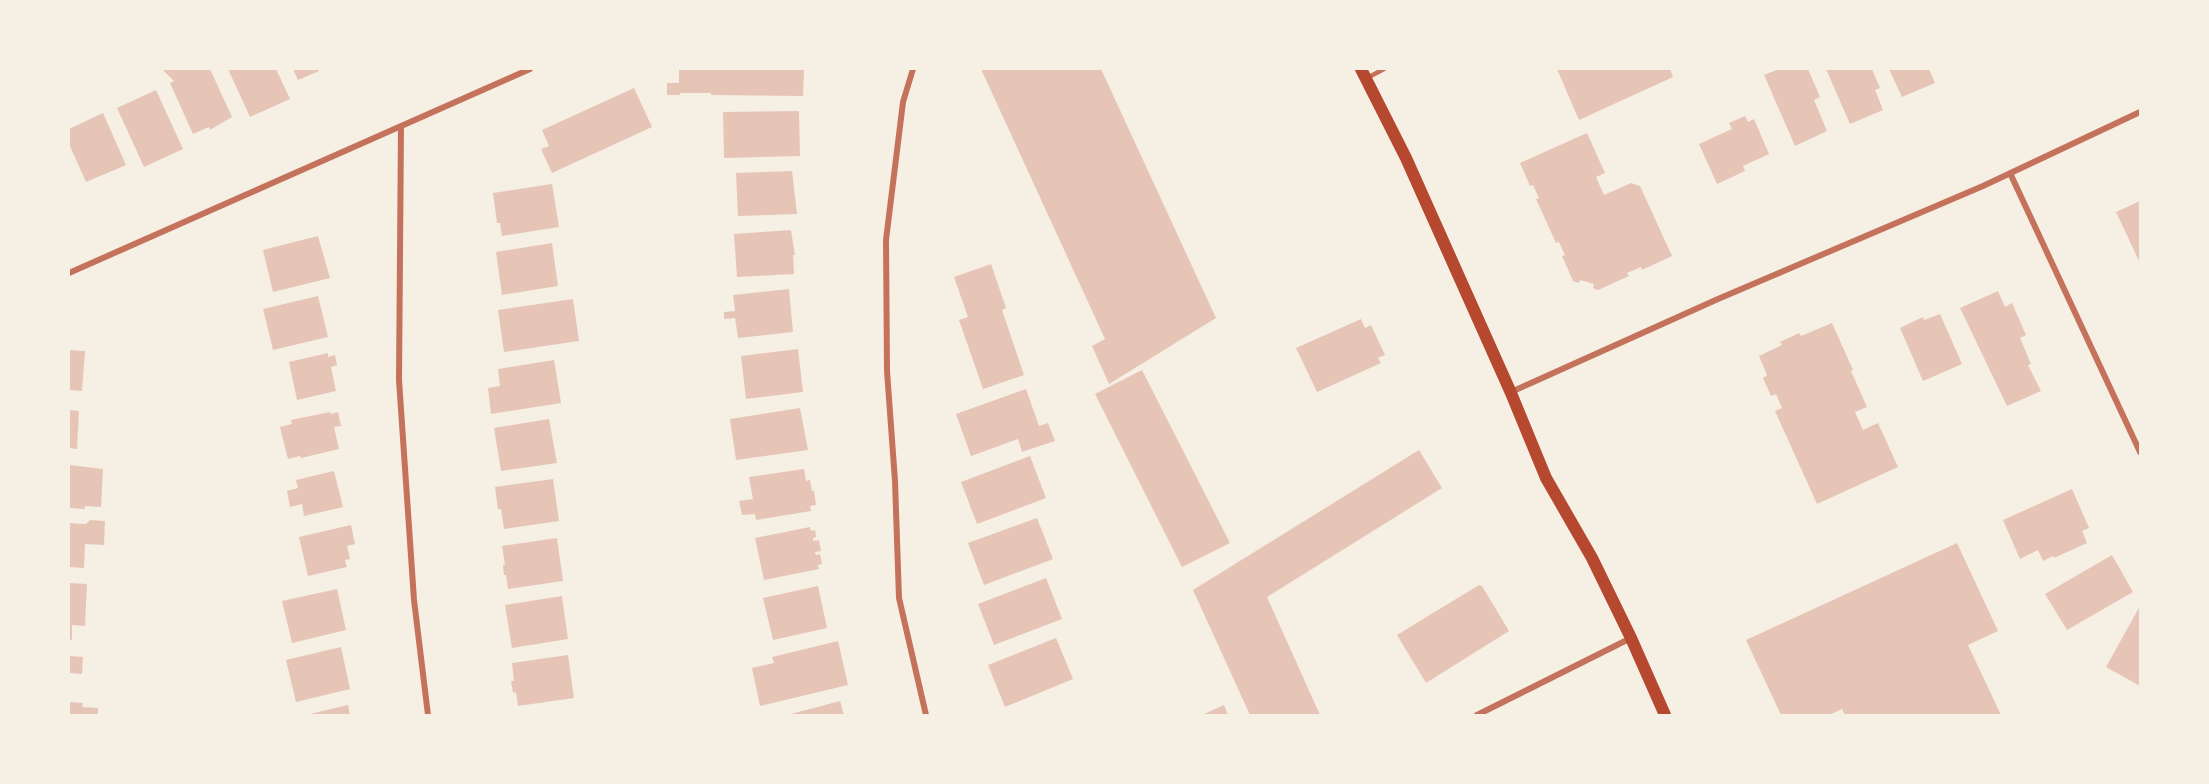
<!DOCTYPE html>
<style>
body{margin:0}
#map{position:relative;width:2209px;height:784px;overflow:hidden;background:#f6efe4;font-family:"Source Sans 3",sans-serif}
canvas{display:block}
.frame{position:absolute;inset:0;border:70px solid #f6efe4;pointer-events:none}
</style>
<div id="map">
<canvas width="2209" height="784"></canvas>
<div class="frame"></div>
</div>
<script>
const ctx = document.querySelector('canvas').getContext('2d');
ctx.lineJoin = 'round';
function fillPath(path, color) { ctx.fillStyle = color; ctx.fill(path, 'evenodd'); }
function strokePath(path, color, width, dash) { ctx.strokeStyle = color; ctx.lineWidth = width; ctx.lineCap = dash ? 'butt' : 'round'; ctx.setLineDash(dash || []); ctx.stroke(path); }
const building = new Path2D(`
 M162 69H210L232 117 210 130 209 127 193 134 170 83 174 81Z
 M228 69H276L290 99 250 117Z
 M293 69H318L319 71 298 80Z
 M679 69H804L803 96 711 95V93H680V95H667V83H679Z
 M981 69H1101L1216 318 1109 384 1092 346 1105 339Z
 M1557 69H1670L1673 77 1579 120Z
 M1779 69H1808L1820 97 1814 100 1827 131 1795 146 1764 75Z
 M1826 69H1872L1880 88 1875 90 1883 110 1850 124Z
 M1889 69H1929L1935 83 1902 97Z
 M634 88 652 127 552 173 541 149 549 146 542 130Z
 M156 90 183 149 144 167 117 108Z
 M799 111 800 156 724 158 723 112Z
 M103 113 126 165 86 182 69 144V129Z
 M1745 116 1748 122 1754 119 1769 154 1743 166 1745 171 1717 184 1699 144 1732 129 1729 123Z
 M1587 133 1605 173 1596 177 1604 195 1631 183 1640 186 1672 256 1642 270 1641 267 1627 273 1629 276 1598 290 1593 288 1594 284 1580 280 1579 283 1573 281 1562 256 1565 255 1559 242 1556 243 1536 199 1539 198 1533 185 1530 186 1520 163Z
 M792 171 797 214 738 216 736 173Z
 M552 184 559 227 502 236 500 223H497L493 193Z
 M2140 201V263L2116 212Z
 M791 230 795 255H793L794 274 737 277 734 234Z
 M318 236 330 278 273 292 263 250Z
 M552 243 558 286 502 295 496 252Z
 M991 264 1006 308 1002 310 1024 375 983 389 959 320 968 317 954 277Z
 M789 289 793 332 738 338 735 318 724 319V312L735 311 733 295Z
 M1998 291 2005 307 2012 303 2026 335 2020 338 2031 364 2028 365 2041 391 2007 406 1960 308Z
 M318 296 328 337 273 350 263 309Z
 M573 299 579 341 504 352 498 310Z
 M1940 314 1962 364 1923 381 1900 328 1923 317 1924 320Z
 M1361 319 1365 328 1371 325 1385 355 1378 358 1381 363 1317 392 1296 348Z
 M1832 323 1853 370 1851 371 1867 407 1855 412 1863 430 1878 423 1898 467 1817 504 1775 411 1782 408 1776 394 1771 396 1763 378 1767 375 1759 356 1782 345 1780 342 1799 333 1801 336Z
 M798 349 803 392 746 399 741 356Z
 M69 350 85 351 82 391 69 390Z
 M328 353V357L335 355 337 365 331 367 336 391 297 400 289 362Z
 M554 360 561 403 491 414 488 388 500 386 498 369Z
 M1142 370 1230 543 1182 567 1095 394Z
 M1026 389 1039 426 1048 423 1055 441 1022 452 1018 439 971 456 956 414Z
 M800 408 808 450 736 460 730 419Z
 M69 410 79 411 77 449 69 448Z
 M330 412 331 414 338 412 341 426 334 427 339 449 301 458 300 456 288 459 280 427 292 424 291 420Z
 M549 419 557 463 501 471 494 428Z
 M1419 450 1442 488 1267 597 1320 715H1250L1193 590Z
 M1030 456 1046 498 977 524 961 482Z
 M69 465 103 469 101 507 85 506V509L69 508Z
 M804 469 806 481 810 480 812 491H814L816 505 810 506 811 511 756 520 755 514 742 515 739 501 753 499 749 477Z
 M334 471 343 507 304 516 302 504 290 507 287 491 298 488 296 480Z
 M553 479 559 521 504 529 501 509H498L495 487Z
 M2072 489 2089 528 2082 531 2087 543 2054 558 2053 556 2043 561 2038 550 2020 559 2003 520Z
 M1037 518 1053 559 984 585 968 543Z
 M90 520 105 521 104 545 85 544 84 568 69 567V523L86 524Z
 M351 525 355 544 347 546 350 559 345 560 347 567 308 576 299 537Z
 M810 527 811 531 815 530 816 537 813 538V541L819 540 821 551 815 552 816 555 820 554 822 564 818 565 819 569 764 580 755 538Z
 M557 538 563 581 508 589 506 575H504L503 565H505L502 546Z
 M1957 543 1998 631 1968 645 2001 715H1845L1842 709 1829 715H1781L1746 640Z
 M2112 555 2133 592 2067 630 2045 594Z
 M1046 578 1062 619 994 645 978 604Z
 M69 583 87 584 85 626 72 625V640L69 639Z
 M1479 585 1482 586 1509 631 1426 683 1397 635Z
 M818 586 827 628 773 640 763 598Z
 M337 589 346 630 292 643 282 601Z
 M562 596 568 639 512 648 505 605Z
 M2140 606V686L2106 667Z
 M1056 638 1073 679 1005 707 988 665Z
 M838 641 848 685 760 706 752 668 774 663 772 657Z
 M341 647 350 689 296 702 286 660Z
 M568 655 574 698 518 706 516 692 513 693 511 681H514L512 663Z
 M69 656 83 657 82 674 69 673Z
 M840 701 844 715H791V714Z
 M69 702 83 703 82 707 98 708V715H69Z
 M348 705 350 715H310V714Z
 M1224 705 1228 715H1202Z`);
const service = new Path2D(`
 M1367 78 1384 69`);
const minor = new Path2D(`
 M913 69 903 102 886 240 887 371 895 481 899 598 926 715
 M401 127 399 380 414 600 428 715
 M2010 173 2140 452
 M69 273 530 69
 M1511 392 1718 299 1983 186 2140 112
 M1477 715 1631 638`);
const secondary = new Path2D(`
 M1361 69 1406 158 1511 393 1546 478 1592 558 1631 638 1665 715`);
fillPath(building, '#e6c5b7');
strokePath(service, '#c5725c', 4.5);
strokePath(minor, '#c5725c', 6);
strokePath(secondary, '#b5482f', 12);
</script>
